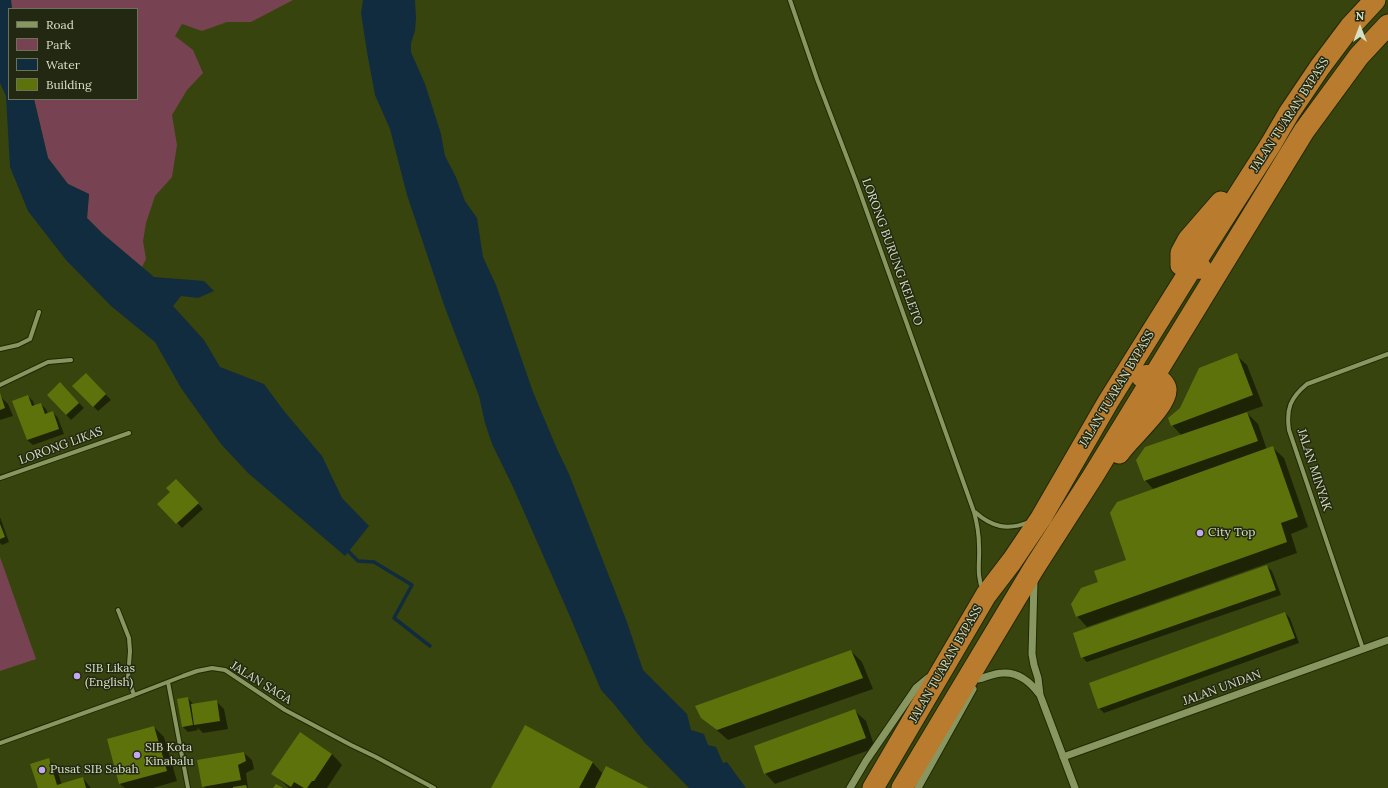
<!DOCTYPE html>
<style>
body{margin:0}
#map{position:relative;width:1388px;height:788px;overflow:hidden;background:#38440d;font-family:Lora,serif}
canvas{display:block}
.legend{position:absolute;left:8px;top:8px;width:130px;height:92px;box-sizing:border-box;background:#222811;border:1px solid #6a7258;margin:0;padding:5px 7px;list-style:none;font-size:12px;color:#d7e0c3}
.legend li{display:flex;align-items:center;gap:8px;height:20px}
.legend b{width:20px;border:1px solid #6a7258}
.north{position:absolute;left:1340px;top:8px;width:40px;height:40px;-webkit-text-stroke:3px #222811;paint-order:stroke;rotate:0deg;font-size:11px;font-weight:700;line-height:16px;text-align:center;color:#d7e0c3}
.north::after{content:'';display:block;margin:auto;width:14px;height:18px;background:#d7e0c3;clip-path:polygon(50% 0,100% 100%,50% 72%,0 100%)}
</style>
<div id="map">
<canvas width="1388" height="788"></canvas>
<ul class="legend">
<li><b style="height:5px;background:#889761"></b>Road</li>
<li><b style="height:11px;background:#774352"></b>Park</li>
<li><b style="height:11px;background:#112c3f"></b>Water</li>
<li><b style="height:11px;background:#5e720c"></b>Building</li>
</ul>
<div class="north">N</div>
</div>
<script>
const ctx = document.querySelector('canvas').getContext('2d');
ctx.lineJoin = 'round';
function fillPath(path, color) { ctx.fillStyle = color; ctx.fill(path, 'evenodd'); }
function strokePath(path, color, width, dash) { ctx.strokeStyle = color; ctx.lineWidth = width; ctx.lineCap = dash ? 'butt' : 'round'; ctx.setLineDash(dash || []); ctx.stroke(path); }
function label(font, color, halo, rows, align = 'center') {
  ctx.font = font + ' Lora,serif'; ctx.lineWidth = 3; ctx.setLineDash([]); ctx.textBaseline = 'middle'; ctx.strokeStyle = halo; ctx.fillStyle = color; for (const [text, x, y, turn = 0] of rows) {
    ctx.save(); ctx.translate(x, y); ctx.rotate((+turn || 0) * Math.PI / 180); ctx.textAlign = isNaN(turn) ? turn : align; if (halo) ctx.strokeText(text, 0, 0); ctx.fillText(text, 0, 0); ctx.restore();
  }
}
const green = new Path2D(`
 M11 0H293L251 22H227L202 31 182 24 175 36 193 50 203 73 187 90 172 115 177 145 172 177 155 196 146 223 143 241 146 259 142 267 103 234 87 218 89 194 68 184 48 158 34 99H137V9H12Z
 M0 557 36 659 0 671Z`);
const water = new Path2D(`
 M0 0H11L12 9H9V99H34L48 158 68 184 89 194 87 218 103 234 154 277 204 281 214 291 198 298 181 296 173 306 204 340 220 367 264 384 284 411 322 456 342 498 369 526 345 556 248 473 221 444 181 388 155 342 111 306 66 260 28 211 10 167 6 96 0 83Z
 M363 0H415L416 18 415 31 411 43V52L425 84 441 134 445 156 456 177 465 201 477 218 483 257 496 285 533 392 557 449 569 474 627 622 643 670 687 714 691 730 704 734 708 745 716 747 723 763 727 762 746 788H689L645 743 613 703 601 690 568 612 513 487 492 444 485 423 479 396 444 305 407 195 390 129 375 95 367 52 361 13Z`);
const shadow = new Path2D(`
 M1236 355 1247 365 1263 406 1246 412 1258 424 1267 450 1273 448 1284 458 1308 527 1291 534 1297 553 1087 627 1077 616 1099 583 1128 560 1154 490 1145 480 1182 436 1172 425Z
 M86 374 111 400 98 411 73 386Z
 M60 384 84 408 71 420 48 395Z
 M0 396 8 404 13 416 0 420Z
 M28 396 33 401 35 407 41 404 46 409 48 414 53 412 58 418 64 434 33 445 27 440Z
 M176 480 203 509 182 528 159 504 172 492Z
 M0 517 9 542 2 545 0 543Z
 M1267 566 1272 571 1281 595 1087 662 1082 657Z
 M1285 613 1290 618 1299 643 1104 713 1099 708Z
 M851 651 862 662 873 689 728 740 702 717Z
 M188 698 193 704 216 701 224 709 228 729 203 733 197 727 198 730 188 732 183 727Z
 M855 711 866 721 875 748 775 784 765 773Z
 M154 727 164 737 177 781 153 788H125L120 784Z
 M526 727 593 763 603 774 647 788H492Z
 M300 733 332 754 342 765 327 788H289L273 774Z
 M244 753 252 760 254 769 246 773 248 788H205L203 786Z
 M48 759 56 767 62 785 83 778 91 788H39Z`);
const stream = new Path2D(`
 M347 547 348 551 358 561 374 562 412 585 394 618 430 646`);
const building = new Path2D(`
 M1237 353 1253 395 1171 426 1168 418 1180 408 1199 368Z
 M86 373 106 394 93 407 72 386Z
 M60 382 79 403 66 415 47 395Z
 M0 393 5 408 0 410Z
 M28 395 32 406 41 403 45 414 53 411 59 429 27 440 12 401Z
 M1247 412 1258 441 1144 481 1136 460 1145 447Z
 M1273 446 1298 517 1281 523 1287 542 1076 617 1071 604 1081 588 1098 582 1094 571 1126 560 1110 513 1117 502Z
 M176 479 199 503 176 524 157 504 170 492 166 488Z
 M0 524 5 537 0 539Z
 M1267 565 1276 590 1081 658 1073 633Z
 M1285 612 1295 638 1098 709 1089 683Z
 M851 650 863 678 717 730 701 718 695 706Z
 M188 697 193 725 182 727 177 699Z
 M217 700 220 721 194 725 191 704Z
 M855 709 866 738 764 774 754 746Z
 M525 725 593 762 579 788H491Z
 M154 726 167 771 119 784 107 739Z
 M300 732 332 754 314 781H312L307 788H304L294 782 291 787 271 774Z
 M244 752 246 761 238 765 241 780 202 787 197 760Z
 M49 758 57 785 83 777 86 788H38L30 764Z
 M606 766 649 788H595Z
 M276 784 283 788H273Z
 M246 785 247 788H233V787Z`);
const minor = new Path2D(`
 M790 0 817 79 857 184 974 512C977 523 979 534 979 546 980 560 976 576 983 590
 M0 349 18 345 30 339 39 312
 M0 385 48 362 71 360
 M0 478 129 433
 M975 512C992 527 1007 531 1029 522
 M118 610 129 638 130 651 128 678 134 695
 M1363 649 1289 430C1286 409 1290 398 1307 384L1388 354
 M168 682 188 788
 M0 743 134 695 183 676 197 671 212 668 225 670 285 710 351 745 376 757 434 788`);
const tertiary = new Path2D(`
 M1034 581 1032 654 1034 665 1038 678 1040 695
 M979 679C986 677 995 673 1003 673 1019 672 1032 684 1040 695L1075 788
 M1063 757 1388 640
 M850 788 866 761 916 688 928 678
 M918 788 973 689`);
const trunk = new Path2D(`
 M1201 268 1188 269 1181 265V253L1188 240 1221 202
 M1119 453C1128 439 1168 405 1166 389 1165 384 1161 381 1157 378 1152 374 1147 375 1142 377
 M873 788 986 595 1012 561 1041 518 1108 402 1191 269 1271 144 1289 113 1320 67 1350 27 1375 0
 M902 788 1034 568 1093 476 1304 131 1359 56 1388 25`);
const markers = [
 [1200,533,4,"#c3a7f2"],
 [77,676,4,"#c3a7f2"],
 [137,755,4,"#c3a7f2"],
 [42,770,4,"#c3a7f2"]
];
const streetNames = [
 ["JALAN TUARAN BYPASS",1290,115,-57],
 ["LORONG BURUNG KELETO",892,252,70],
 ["JALAN TUARAN BYPASS",1117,389,-59],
 ["LORONG LIKAS",61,446,-20],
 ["JALAN MINYAK",1314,470,72],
 ["JALAN TUARAN BYPASS",946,664,-60],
 ["JALAN SAGA",261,683,32],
 ["JALAN UNDAN",1222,688,-20]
];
const poiNames = [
 ["City Top",1208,533],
 ["SIB Likas",85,669],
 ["(English)",85,683],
 ["SIB Kota",145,748],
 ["Kinabalu",145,762],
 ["Pusat SIB Sabah",50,770]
];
fillPath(green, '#774352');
fillPath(water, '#112c3f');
fillPath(shadow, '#0007');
strokePath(stream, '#112c3f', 3.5);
fillPath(building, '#5e720c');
strokePath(minor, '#202901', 6);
strokePath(tertiary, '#202901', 9);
strokePath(trunk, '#202901', 23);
strokePath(minor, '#889761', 4);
strokePath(tertiary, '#889761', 7);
strokePath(trunk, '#b97c2e', 21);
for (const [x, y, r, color] of markers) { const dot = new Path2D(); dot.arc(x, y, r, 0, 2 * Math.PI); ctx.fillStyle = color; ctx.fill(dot); strokePath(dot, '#222811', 1.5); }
label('12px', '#d7e0c3', '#222811', streetNames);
label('12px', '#d7e0c3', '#222811', poiNames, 'left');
</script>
